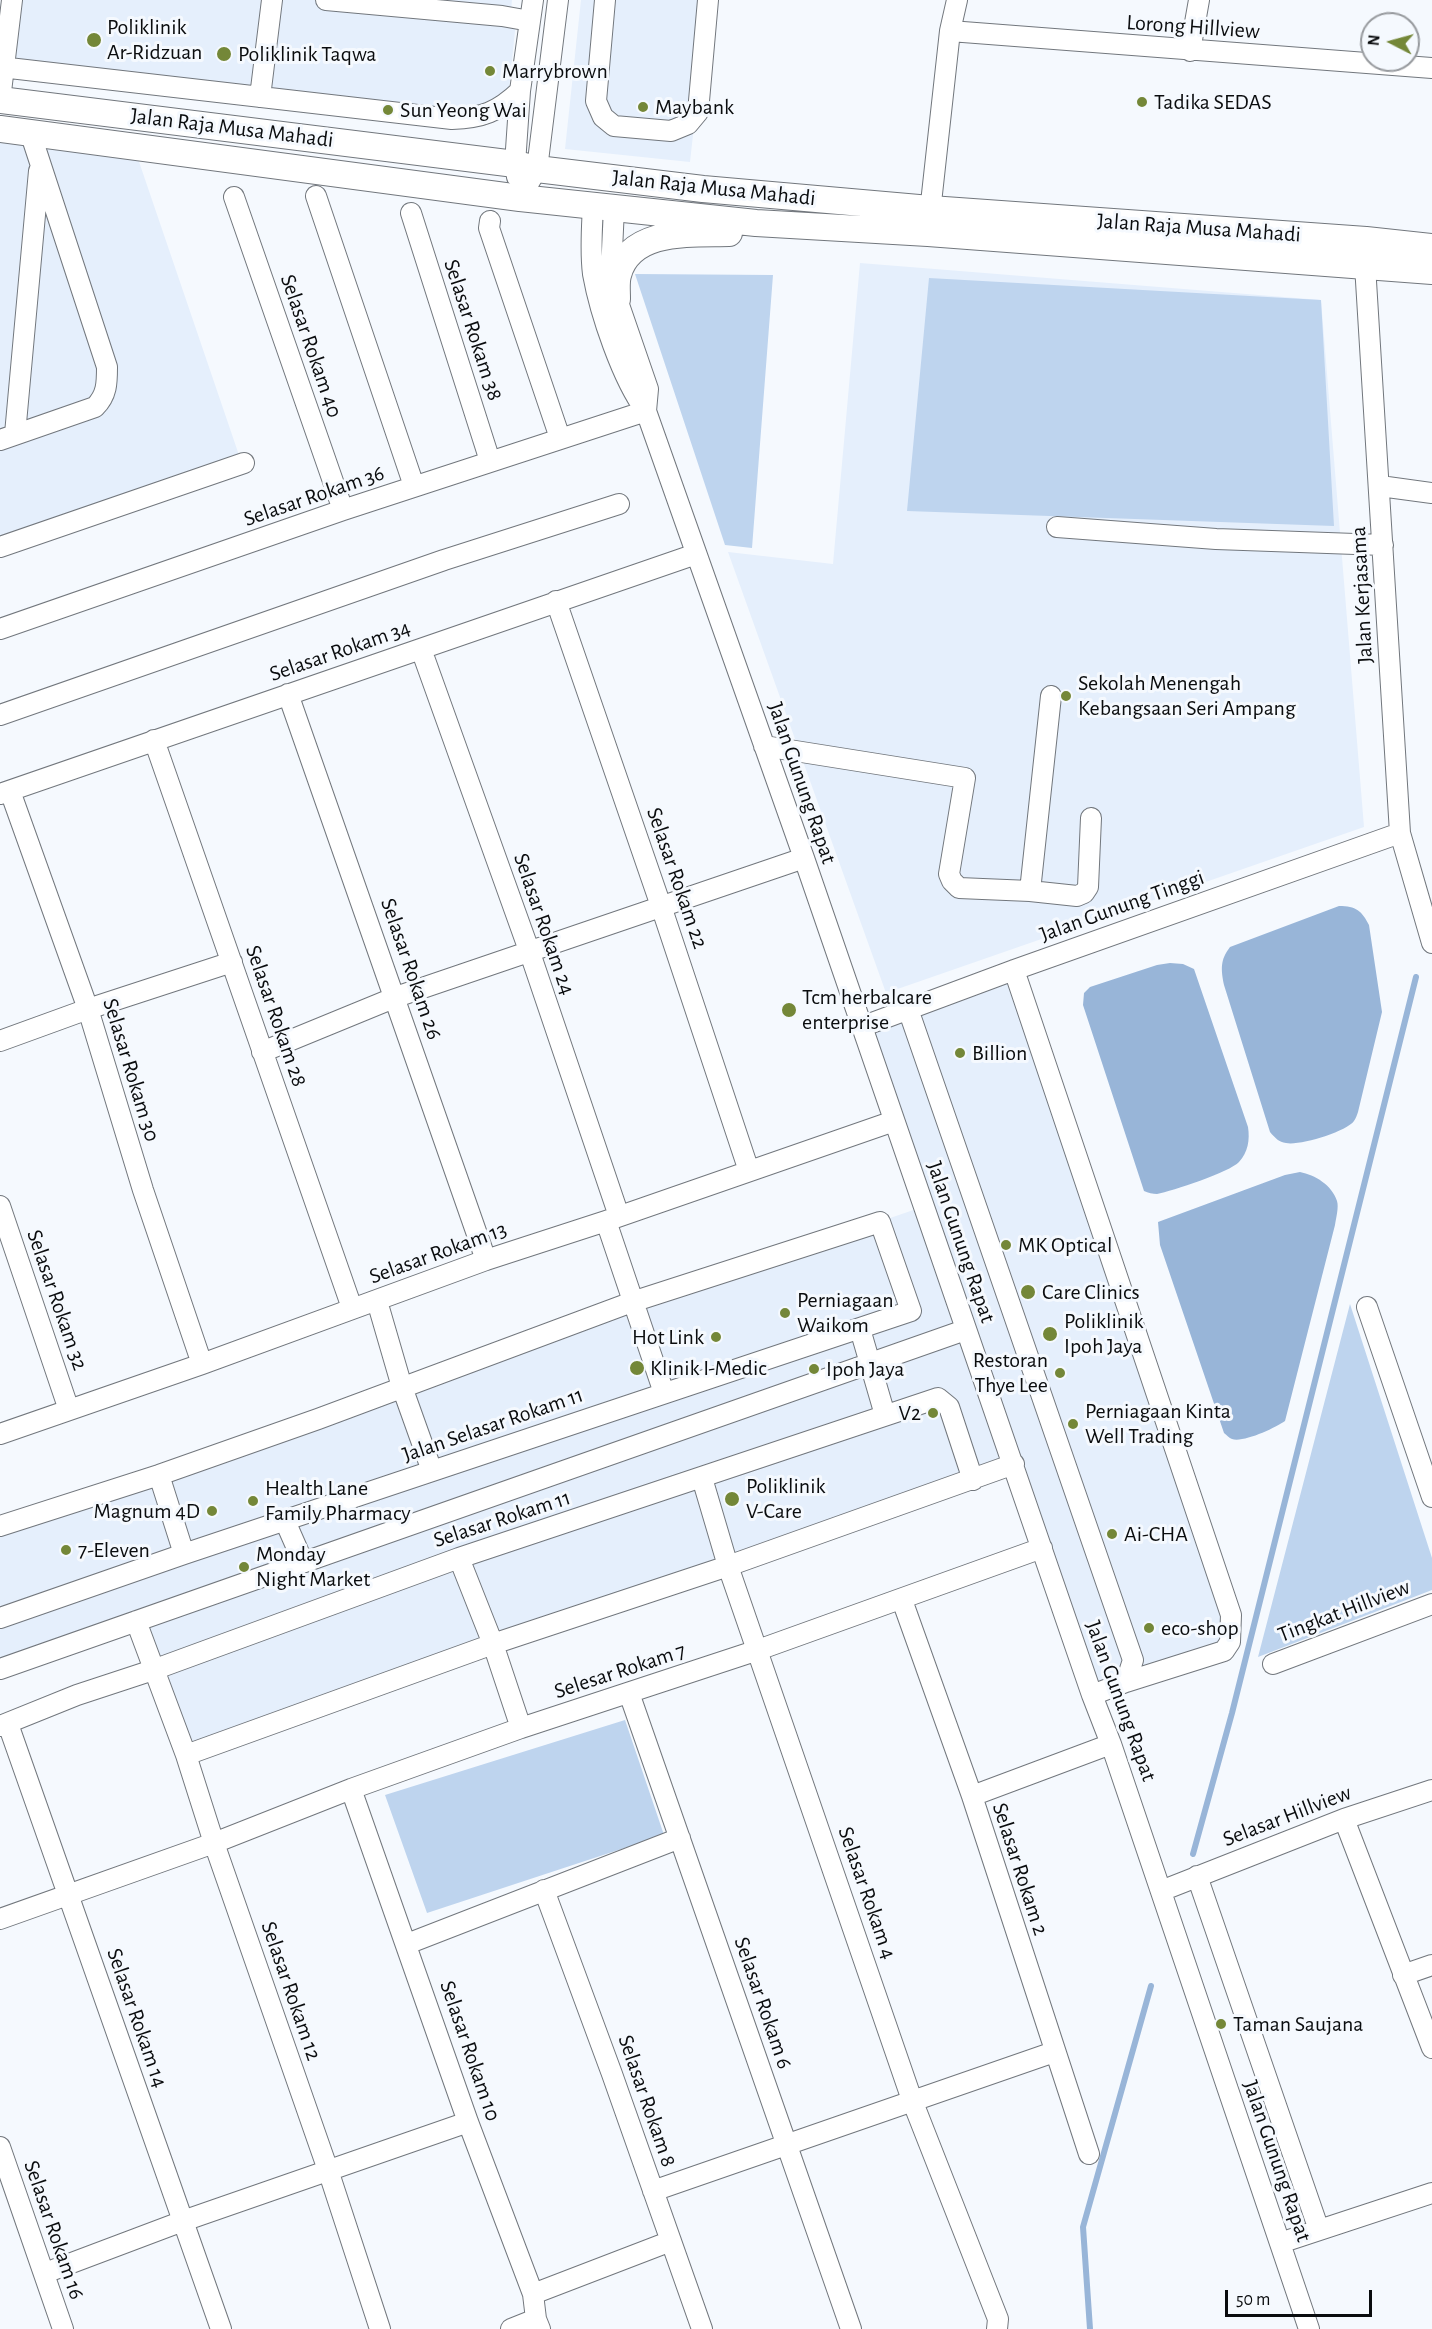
<!DOCTYPE html>
<style>
body{margin:0}
#map{position:relative;width:1432px;height:2329px;overflow:hidden;background:#f5f9fe;font-family:"Alegreya Sans",sans-serif}
canvas{display:block}
.north{position:absolute;left:1360px;top:12px;width:60px;height:60px;box-sizing:border-box;background:#f5f9fe;border:2px solid #979a9e;border-radius:50%;rotate:276deg;font-size:16px;font-weight:700;line-height:24px;text-align:center;color:#0a0c0e}
.north::after{content:'';display:block;margin:auto;width:21px;height:27px;background:#748738;clip-path:polygon(50% 0,100% 100%,50% 72%,0 100%)}
.scale{position:absolute;left:1225px;top:2290px;width:147px;height:27px;box-sizing:border-box;border:3px solid #0a0c0e;border-top:0;padding-left:8px;font-size:18px;line-height:21px;white-space:nowrap;color:#0a0c0e;-webkit-text-stroke:4px #f5f9fe;paint-order:stroke}
</style>
<div id="map">
<canvas width="1432" height="2329"></canvas>
<div class="north">N</div>
<div class="scale">50 m</div>
</div>
<script>
const ctx = document.querySelector('canvas').getContext('2d');
ctx.lineJoin = 'round';
function fillPath(path, color) { ctx.fillStyle = color; ctx.fill(path, 'evenodd'); }
function strokePath(path, color, width, dash) { ctx.strokeStyle = color; ctx.lineWidth = width; ctx.lineCap = dash ? 'butt' : 'round'; ctx.setLineDash(dash || []); ctx.stroke(path); }
function label(font, color, halo, rows, align = 'center') {
  ctx.font = font + ' "Alegreya Sans",sans-serif'; ctx.lineWidth = 6; ctx.setLineDash([]); ctx.textBaseline = 'middle'; ctx.strokeStyle = halo; ctx.fillStyle = color; for (const [text, x, y, turn = 0] of rows) {
    ctx.save(); ctx.translate(x, y); ctx.rotate((+turn || 0) * Math.PI / 180); ctx.textAlign = isNaN(turn) ? turn : align; if (halo) ctx.strokeText(text, 0, 0); ctx.fillText(text, 0, 0); ctx.restore();
  }
}
const built = new Path2D(`
 M7 0H322L516 21 506 119 0 64Z
 M430 0H512L511 11Z
 M581 0H708L690 162 565 149Z
 M0 130 134 147 242 464 0 547Z
 M860 263 1321 300 1364 827 886 993 728 552 833 564Z
 M1014 969 1236 1648 1091 1692 1012 1461 185 1755 136 1622 0 1669V1526L922 1207 861 1028Z`);
const green = new Path2D(`
 M635 274 773 275 752 548 725 545Z
 M929 278 1321 300 1334 526 907 511Z
 M1350 1304 1432 1558V1590L1258 1657Z
 M625 1720 664 1835 427 1913 385 1795Z`);
const water = new Path2D(`
 M1339 906C1356 906 1362 911 1369 925L1382 1012 1358 1112C1357 1115 1356 1118 1354 1121 1346 1132 1299 1146 1286 1143 1279 1142 1275 1138 1270 1132L1224 985C1221 969 1220 960 1230 947Z
 M1170 963 1183 964 1194 969 1248 1127C1250 1140 1248 1152 1239 1162 1230 1172 1172 1191 1157 1194 1153 1194 1148 1193 1144 1191L1083 1005 1084 993 1090 987 1157 965Z
 M1300 1172C1315 1175 1332 1185 1337 1201 1339 1207 1336 1218 1335 1225L1285 1421C1275 1428 1243 1443 1232 1439 1229 1438 1227 1435 1224 1433L1160 1245 1158 1222 1285 1175Z`);
const stream = new Path2D(`
 M1193 1854 1232 1713 1416 977
 M1090 2329 1083 2227 1151 1986`);
const minor = new Path2D(`
 M326 0 502 16 530 21
 M605 0 596 101 603 117 614 126 671 131 688 124 698 112 708 0
 M950 31 1432 68
 M1190 51 1199 0
 M0 67 452 119C482 118 498 112 520 91
 M260 97 272 0
 M0 100 12 0
 M517 177 515 164 520 91 533 0
 M316 196 414 486
 M234 197 343 510
 M520 198 537 169 558 0
 M593 205C592 228 590 251 593 274 600 313 622 379 646 411L804 858 1092 1695 1111 1744 1309 2329
 M614 208 611 272 617 299 648 389 646 411
 M411 213 490 461
 M490 221 489 228 560 438
 M929 221 950 31 957 0
 M1366 240 1365 265 1400 833 1432 943
 M15 434 39 171
 M0 440 95 407C107 395 107 383 107 367L30 132
 M1380 486 1432 493
 M1057 527 1216 539 1383 545
 M0 547 244 463
 M556 601 661 906 749 1171
 M0 629 343 510 646 411
 M421 649 530 953 619 1216
 M288 694 486 1260
 M0 715 444 560 619 504
 M154 740 352 1308
 M764 746 965 778 949 874 952 881 959 888 1030 891 1077 896 1084 893 1088 887 1091 818
 M10 791 88 1009 143 1190 202 1364
 M0 794 696 554
 M1030 891 1051 696
 M1014 970 1231 1615 1230 1642 1224 1651 1126 1682
 M908 1009 1133 1660 1126 1682 1092 1695
 M861 1027 1014 970 1400 833
 M0 1041 88 1009 232 962
 M262 1052 396 997 804 858
 M0 1206 69 1410
 M606 1221 664 1393
 M377 1301 402 1387 432 1471
 M1367 1307 1432 1497
 M860 1329 885 1415
 M0 1434 202 1364 486 1260 606 1221 894 1121
 M159 1475 184 1554
 M702 1478 728 1566 912 2100 998 2319 997 2329
 M285 1521 303 1562
 M0 1526 159 1475 318 1419 632 1302 880 1222 911 1311 184 1554 0 1618
 M459 1558 493 1644 521 1728
 M902 1600 972 1796 1089 2154
 M136 1621 186 1755 214 1843 328 2170 380 2329
 M1273 1664 1432 1604
 M0 1669 965 1330
 M629 1693 851 2329
 M8 1724 221 2329
 M0 1726 77 1695 153 1670 459 1558 938 1398 949 1407 973 1480
 M186 1755 493 1644 728 1566 1014 1464
 M351 1789 468 2122 533 2294 536 2319 540 2329
 M972 1796 1111 1744
 M1344 1819 1432 2048
 M1197 1876 1319 2230
 M544 1890 612 2074 702 2329
 M1161 1891 1344 1819 1432 1790
 M0 1919 214 1843 351 1789 521 1728 758 1650 1042 1548
 M407 1944 680 1838
 M1403 1975 1432 1965
 M0 2147 63 2329
 M653 2191 1054 2052
 M1280 2243 1432 2193
 M45 2273 183 2221 468 2122
 M533 2294 671 2241
 M511 2329 536 2319`);
const major = new Path2D(`
 M0 100 515 164 537 169 703 189 930 209 1366 240 1432 247
 M0 129 520 198 756 223 928 233 1432 271
 M617 299C617 291 616 282 618 275 630 228 692 234 729 233`);
const markers = [
 [94,40,8,"#748738"],
 [224,54,8,"#748738"],
 [490,71,6,"#748738"],
 [1142,102,6,"#748738"],
 [643,107,6,"#748738"],
 [388,110,6,"#748738"],
 [1066,696,6,"#748738"],
 [789,1010,8,"#748738"],
 [960,1053,6,"#748738"],
 [1006,1245,6,"#748738"],
 [1028,1292,8,"#748738"],
 [785,1313,6,"#748738"],
 [1050,1334,8,"#748738"],
 [716,1337,6,"#748738"],
 [637,1368,8,"#748738"],
 [814,1369,6,"#748738"],
 [1060,1373,6,"#748738"],
 [933,1413,6,"#748738"],
 [1073,1424,6,"#748738"],
 [732,1499,8,"#748738"],
 [253,1501,6,"#748738"],
 [212,1511,6,"#748738"],
 [1112,1534,6,"#748738"],
 [66,1550,6,"#748738"],
 [244,1567,6,"#748738"],
 [1149,1628,6,"#748738"],
 [1221,2024,6,"#748738"]
];
const poiNames = [
 ["Poliklinik",107,27],
 ["Ar-Ridzuan",107,52],
 ["Poliklinik Taqwa",238,54],
 ["Marrybrown",502,71],
 ["Tadika SEDAS",1154,102],
 ["Maybank",655,107],
 ["Sun Yeong Wai",400,110],
 ["Sekolah Menengah",1078,683],
 ["Kebangsaan Seri Ampang",1078,708],
 ["Tcm herbalcare",802,997],
 ["enterprise",802,1022],
 ["Billion",972,1053],
 ["MK Optical",1018,1245],
 ["Care Clinics",1042,1292],
 ["Perniagaan",797,1300],
 ["Waikom",797,1325],
 ["Poliklinik",1064,1321],
 ["Ipoh Jaya",1064,1346],
 ["Hot Link",704,1337,"right"],
 ["Restoran",1048,1360,"right"],
 ["Thye Lee",1048,1385,"right"],
 ["Klinik I-Medic",650,1368],
 ["Ipoh Jaya",826,1369],
 ["Perniagaan Kinta",1085,1411],
 ["Well Trading",1085,1436],
 ["V2",921,1413,"right"],
 ["Poliklinik",746,1486],
 ["V-Care",746,1511],
 ["Health Lane",265,1488],
 ["Family Pharmacy",265,1513],
 ["Magnum 4D",200,1511,"right"],
 ["Ai-CHA",1124,1534],
 ["7-Eleven",78,1550],
 ["Monday",256,1554],
 ["Night Market",256,1579],
 ["eco-shop",1161,1628],
 ["Taman Saujana",1233,2024]
];
const streetNames = [
 ["Lorong Hillview",1193,27,4],
 ["Jalan Raja Musa Mahadi",232,128,7],
 ["Jalan Raja Musa Mahadi",714,188,6],
 ["Jalan Raja Musa Mahadi",1199,228,4],
 ["Selasar Rokam 38",473,330,72],
 ["Selasar Rokam 40",311,346,71],
 ["Selasar Rokam 36",314,496,-19],
 ["Jalan Kerjasama",1362,595,-93],
 ["Selasar Rokam 34",340,651,-19],
 ["Jalan Gunung Rapat",802,783,71],
 ["Selasar Rokam 22",677,878,71],
 ["Jalan Gunung Tinggi",1122,906,-20],
 ["Selasar Rokam 24",544,924,71],
 ["Selasar Rokam 26",411,969,71],
 ["Selasar Rokam 28",276,1016,71],
 ["Selasar Rokam 30",131,1070,73],
 ["Jalan Gunung Rapat",961,1242,71],
 ["Selasar Rokam 13",438,1253,-20],
 ["Selasar Rokam 32",57,1300,71],
 ["Jalan Selasar Rokam 11",493,1425,-19],
 ["Selasar Rokam 11",502,1519,-18],
 ["Tingkat Hillview",1344,1611,-21],
 ["Selesar Rokam 7",620,1671,-18],
 ["Jalan Gunung Rapat",1121,1701,70],
 ["Selasar Hillview",1287,1816,-21],
 ["Selasar Rokam 2",1020,1869,72],
 ["Selasar Rokam 4",867,1893,71],
 ["Selasar Rokam 12",291,1991,71],
 ["Selasar Rokam 6",763,2003,71],
 ["Selasar Rokam 14",137,2018,71],
 ["Selasar Rokam 10",470,2051,71],
 ["Selasar Rokam 8",647,2101,71],
 ["Jalan Gunung Rapat",1277,2161,71],
 ["Selasar Rokam 16",54,2230,71]
];
fillPath(built, '#e5effc');
fillPath(green, '#bed4ee');
fillPath(water, '#98b5d8');
strokePath(stream, '#98b5d8', 6);
strokePath(minor, '#72777d', 22);
strokePath(major, '#72777d', 28);
strokePath(minor, '#fff', 20);
strokePath(major, '#fff', 26);
for (const [x, y, r, color] of markers) { const dot = new Path2D(); dot.arc(x, y, r, 0, 2 * Math.PI); ctx.fillStyle = color; ctx.fill(dot); strokePath(dot, '#f5f9fe', 2); }
label('22px', '#0a0c0e', '#f5f9fe', poiNames, 'left');
label('22px', '#0a0c0e', '#f5f9fe', streetNames);
</script>
